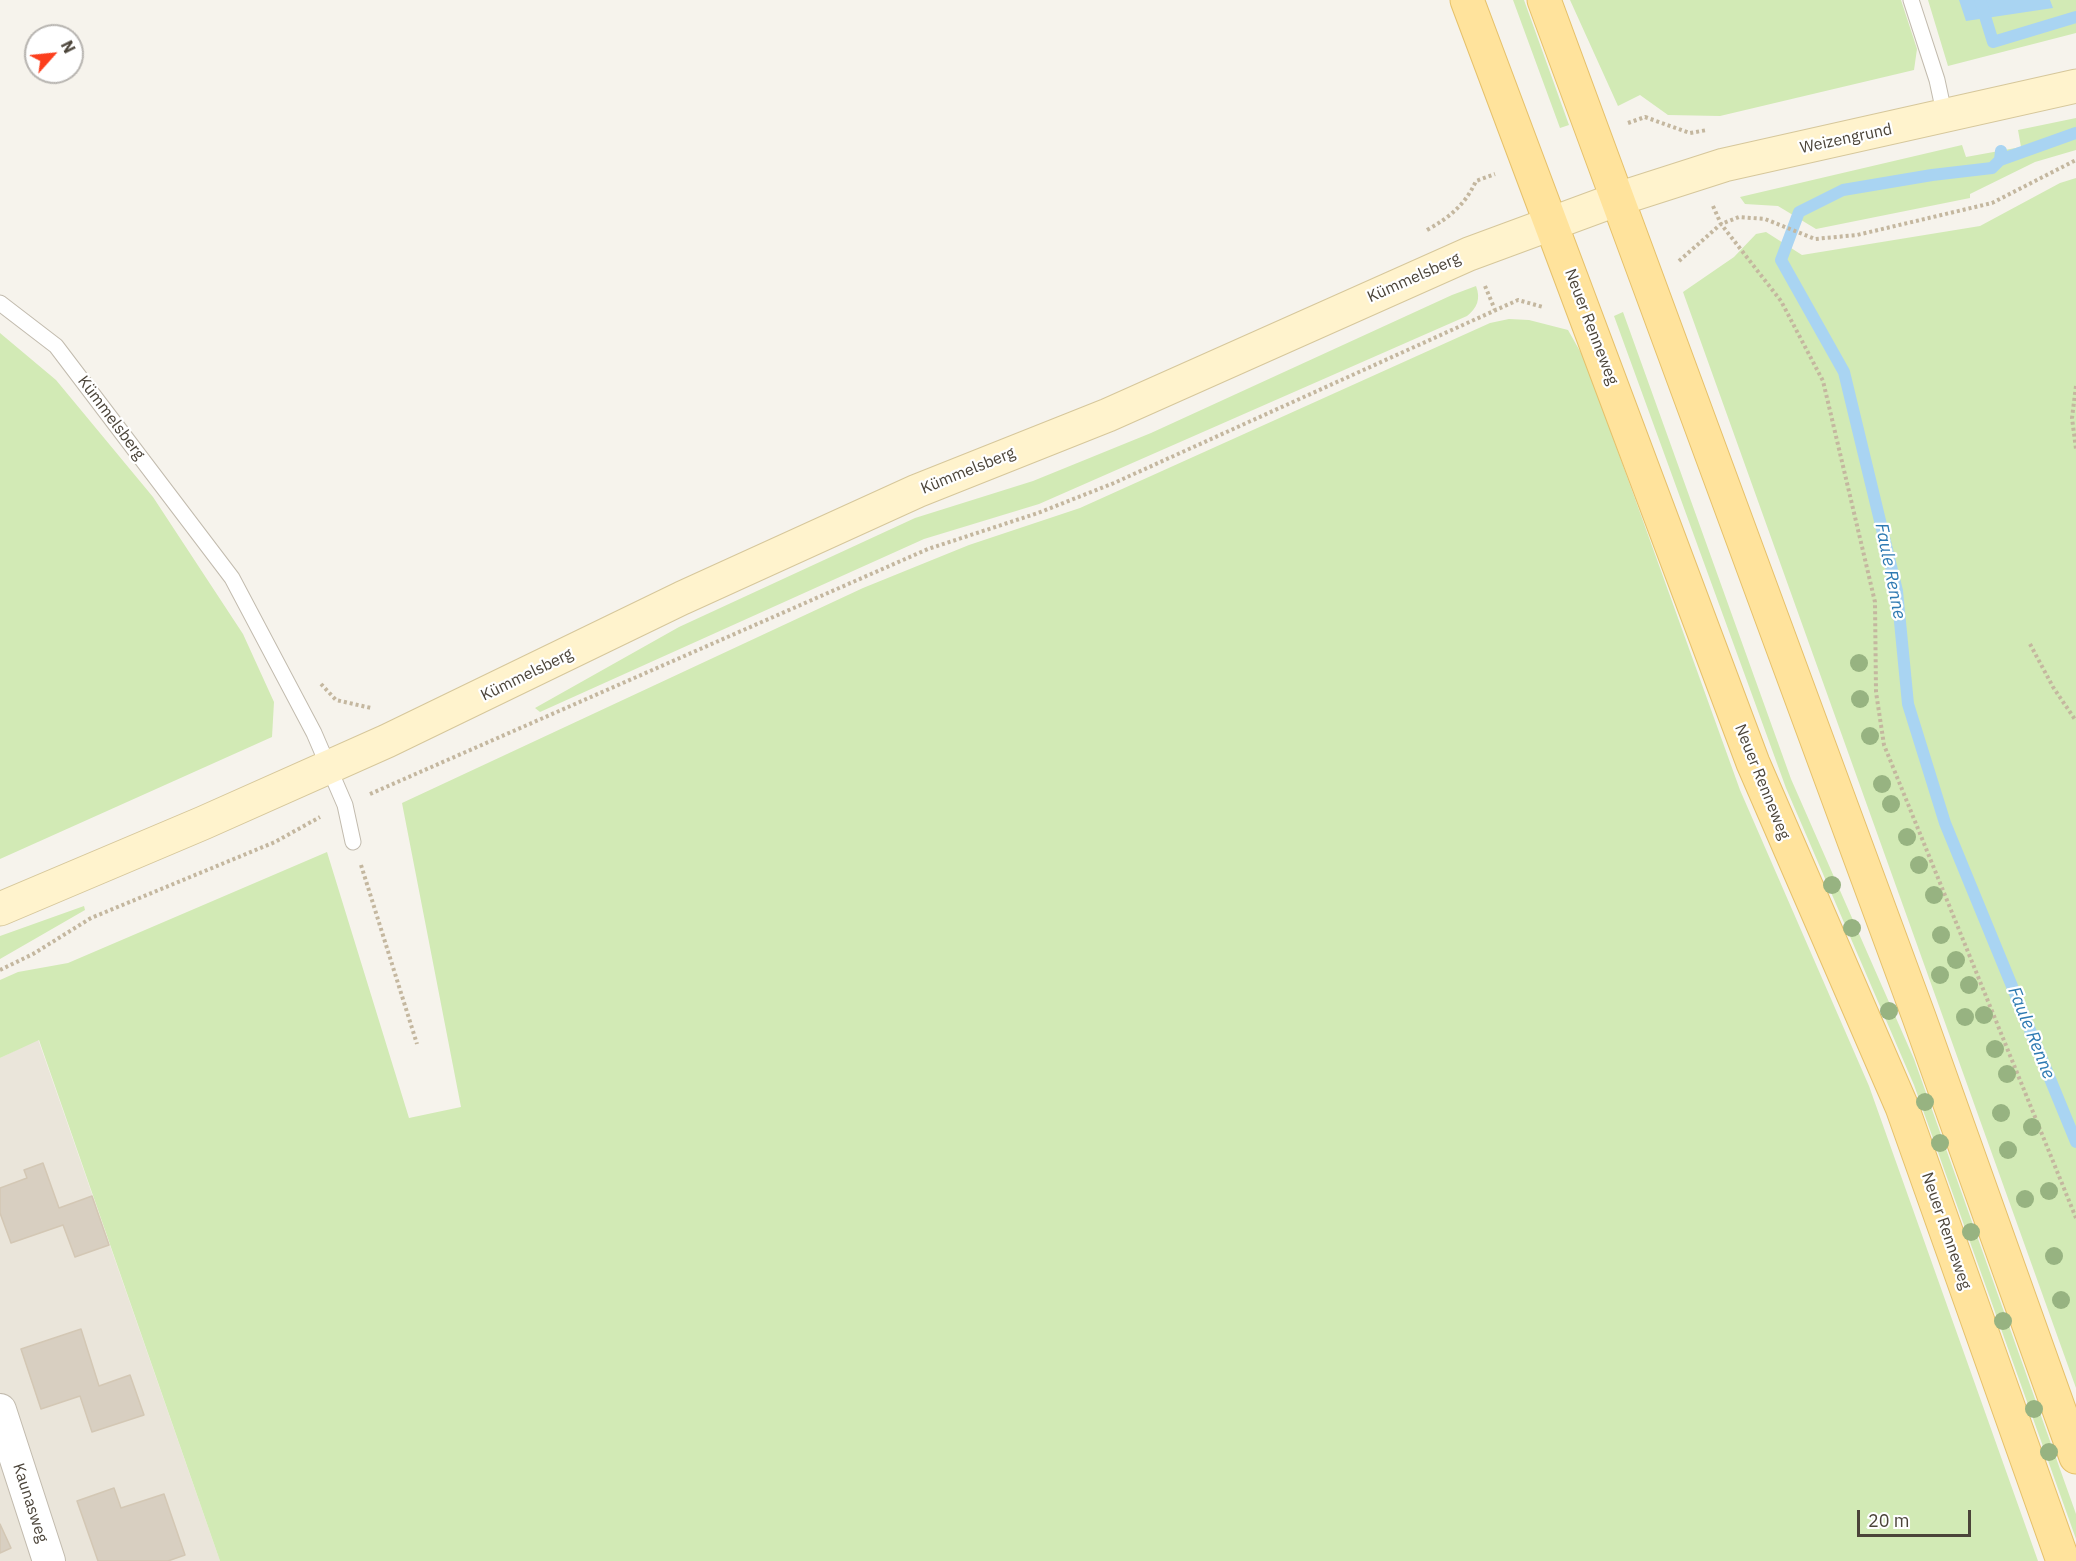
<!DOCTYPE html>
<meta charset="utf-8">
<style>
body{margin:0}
#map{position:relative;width:2076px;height:1561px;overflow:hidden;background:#f6f3ec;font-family:"IBM Plex Sans",sans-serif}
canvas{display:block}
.north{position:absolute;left:24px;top:24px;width:60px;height:60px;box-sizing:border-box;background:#fff;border:2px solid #b7b4b0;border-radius:50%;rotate:63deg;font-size:16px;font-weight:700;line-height:24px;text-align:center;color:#4b4439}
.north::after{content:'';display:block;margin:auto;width:21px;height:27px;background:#fc3f1d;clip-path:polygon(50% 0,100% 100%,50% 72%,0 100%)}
.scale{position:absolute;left:1857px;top:1510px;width:114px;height:27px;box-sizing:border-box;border:3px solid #4b4439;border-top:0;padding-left:8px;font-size:18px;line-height:21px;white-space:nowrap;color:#4b4439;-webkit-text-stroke:4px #fff;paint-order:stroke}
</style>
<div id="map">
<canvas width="2076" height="1561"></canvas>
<div class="north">N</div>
<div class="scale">20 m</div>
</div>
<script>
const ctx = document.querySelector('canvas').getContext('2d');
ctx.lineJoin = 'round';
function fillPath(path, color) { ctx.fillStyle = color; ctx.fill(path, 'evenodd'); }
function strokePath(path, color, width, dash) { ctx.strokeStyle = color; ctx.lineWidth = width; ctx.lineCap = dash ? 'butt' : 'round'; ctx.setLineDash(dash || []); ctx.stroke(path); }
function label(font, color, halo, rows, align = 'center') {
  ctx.font = font + ' "IBM Plex Sans",sans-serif'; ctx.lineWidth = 4.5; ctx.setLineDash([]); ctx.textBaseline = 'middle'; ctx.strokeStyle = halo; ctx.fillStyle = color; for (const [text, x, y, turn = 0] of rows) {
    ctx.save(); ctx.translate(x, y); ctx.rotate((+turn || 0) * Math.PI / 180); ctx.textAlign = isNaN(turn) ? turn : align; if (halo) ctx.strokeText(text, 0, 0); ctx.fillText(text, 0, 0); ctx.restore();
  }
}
const residential = new Path2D(`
 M38 1039 220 1561H0V1058Z`);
const green = new Path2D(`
 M1513 0H1524L1569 125 1560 128Z
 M1570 0H1901L1917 49 1914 70 1720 116 1668 115 1640 95 1618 106Z
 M1928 0H2076V33L1948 66Z
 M2076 118V150L2035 162 1970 194V198L1816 229 1778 206 1745 204 1740 197 1962 145 1966 157 2021 147 2018 130Z
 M2076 178V1388L1683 292 1734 257 1756 234 1766 232 1802 255 1980 226 2060 183Z
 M1476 286C1481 299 1477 308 1467 316L1039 504 924 539 540 712 535 708 679 627 915 518 1033 481 1151 433 1452 295Z
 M1623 312 1791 779 1914 1059 2076 1514V1539L1914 1085 1786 788 1614 316Z
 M1509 319 1529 320 1568 330 1585 360 1740 790 1869 1086 2038 1561H220L39 1040 0 1058V980L18 972 68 963 327 852 409 1118 461 1107 402 803 863 588 969 545 1080 508 1490 323Z
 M0 333 56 380 153 497 243 634 274 702 272 737 0 859Z
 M84 906 85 910 0 959V936Z`);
const water = new Path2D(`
 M1959 0H2050L2053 8 1966 21Z`);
const stream = new Path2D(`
 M1980 0 1993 42 2076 17
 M2001 151 2000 160 1992 168 1932 175 1843 190 1799 212 1781 260 1844 372 1897 591 1908 704 1945 823 2076 1142
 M2000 160 2076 133`);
const building = new Path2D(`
 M43 1163 59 1208 92 1196 109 1245 75 1257 63 1225 11 1243 0 1213V1188L27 1178 24 1170Z
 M81 1329 99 1386 130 1375 144 1415 92 1432 80 1396 41 1409 21 1349Z
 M114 1488 121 1508 164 1494 185 1555 168 1561H98L77 1501Z
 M0 1524 11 1548 0 1553Z`);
const path = new Path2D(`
 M1628 123 1645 117 1690 133 1707 130
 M1713 206 1721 224 1781 301 1823 381 1875 602 1876 692 1884 745 2076 1218
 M1427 230C1450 217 1465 205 1476 181L1495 174
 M1679 261 1721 224 1739 217 1765 219 1815 239 1857 235 1992 203 2076 160
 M1485 286 1495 310
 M2076 386 2072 418 2076 449
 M2030 644 2053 687 2076 721
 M321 684 336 700 371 708
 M370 794 928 549 1038 513 1114 483 1518 300 1543 307
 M361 865 417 1044
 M0 970 33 954 91 918 275 842 320 817`);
const lane = new Path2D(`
 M1911 0 1937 80 1945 117
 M0 303 56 346 232 578 314 733 345 805 353 842`);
const street = new Path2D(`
 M0 1410 49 1561`);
const secondary = new Path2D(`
 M0 909 203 823 387 741 682 598 917 491 1108 415 1469 254 1618 199 1724 165 2076 86`);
const primary = new Path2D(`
 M1467 0 1753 763 1902 1107 2063 1561
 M1544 0 1919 1017 2076 1457`);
const trees = [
 [1859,663],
 [1860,699],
 [1870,736],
 [1882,784],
 [1891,804],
 [1907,837],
 [1919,865],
 [1832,885],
 [1934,895],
 [1852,928],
 [1941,935],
 [1956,960],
 [1940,975],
 [1969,985],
 [1889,1011],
 [1984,1015],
 [1965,1017],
 [1995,1049],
 [2007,1074],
 [1925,1102],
 [2001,1113],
 [2032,1127],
 [1940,1143],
 [2008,1150],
 [2049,1191],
 [2025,1199],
 [1971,1232],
 [2054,1256],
 [2061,1300],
 [2003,1321],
 [2034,1409],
 [2049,1452]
];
const streetNames = [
 ["Weizengrund",1846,139,-12],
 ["Kümmelsberg",1414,278,-24],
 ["Neuer Renneweg",1591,327,69],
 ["Kümmelsberg",111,418,53],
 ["Kümmelsberg",968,471,-22],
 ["Kümmelsberg",527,675,-26],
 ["Neuer Renneweg",1762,782,68],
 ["Neuer Renneweg",1946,1231,71],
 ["Kaunasweg",30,1503,72]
];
const waterNames = [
 ["Faule Renne",1890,571,79],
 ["Faule Renne",2031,1033,68]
];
fillPath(residential, '#eae5da');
fillPath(green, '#d2eab5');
fillPath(water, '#a9d4f2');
strokePath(stream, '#a9d4f2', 12);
fillPath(building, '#d8cfc1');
strokePath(building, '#d3c7b4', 1.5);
strokePath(lane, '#c2bbae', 17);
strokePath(street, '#c2bbae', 34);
strokePath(secondary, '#d6c79b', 35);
strokePath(primary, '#e6c16a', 35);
strokePath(path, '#c4b79f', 4, [3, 3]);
strokePath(lane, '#fff', 15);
strokePath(street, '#fff', 32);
strokePath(secondary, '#fff3cd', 33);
strokePath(primary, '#ffe39c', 33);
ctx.fillStyle = '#97b381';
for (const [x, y] of trees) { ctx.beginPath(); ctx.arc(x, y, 9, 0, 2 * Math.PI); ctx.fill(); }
label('16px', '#4b4439', '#fff', streetNames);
label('italic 18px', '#2e7ab2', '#fff', waterNames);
</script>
